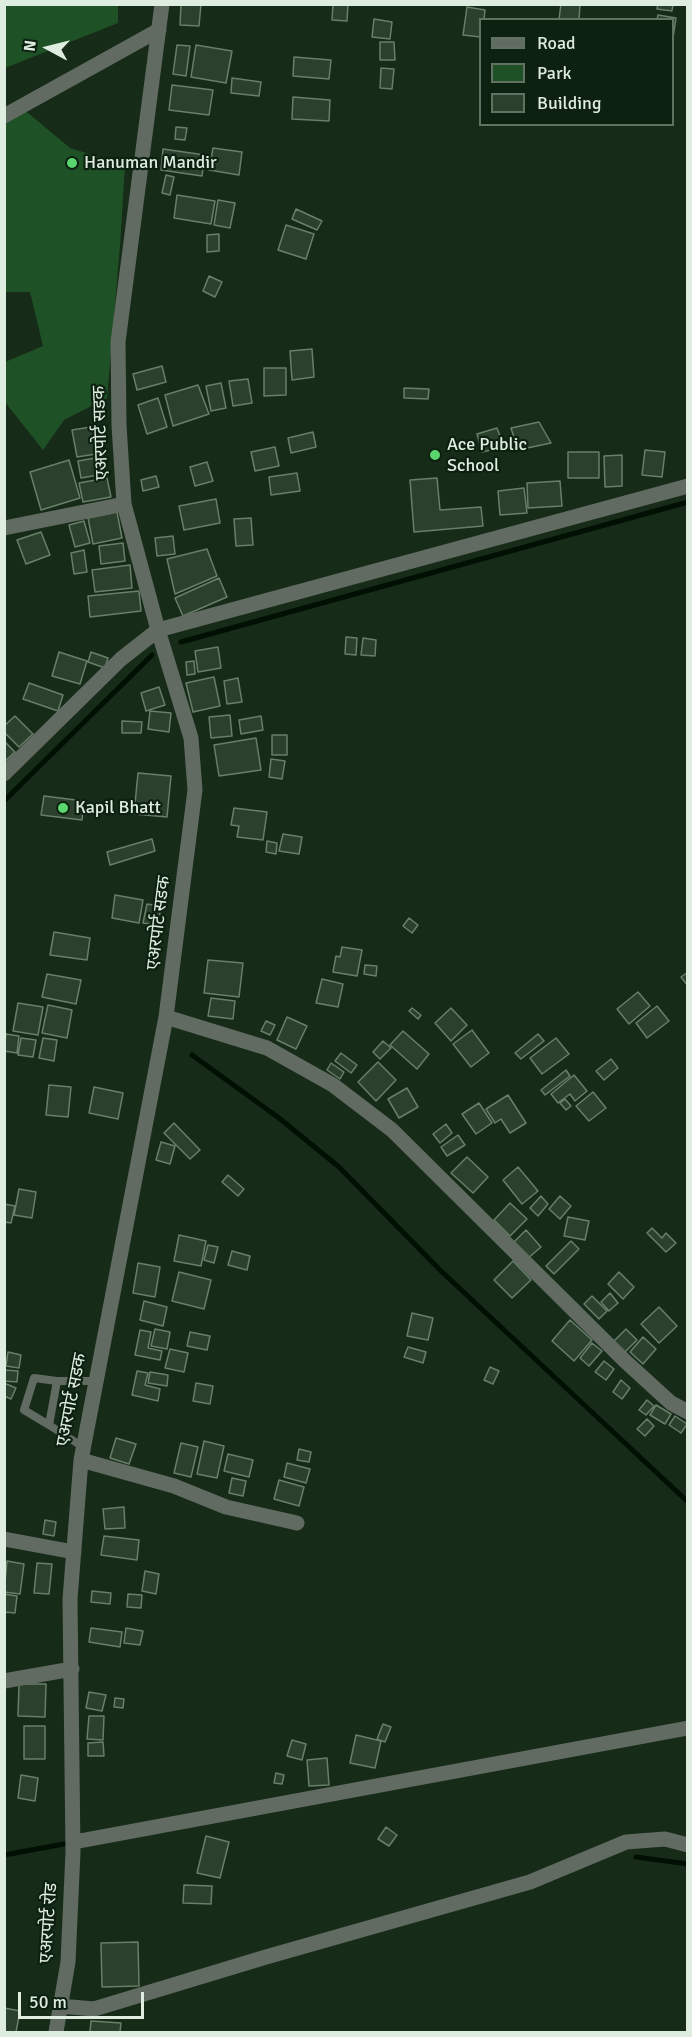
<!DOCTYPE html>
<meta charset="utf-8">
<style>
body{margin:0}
#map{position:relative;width:692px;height:2037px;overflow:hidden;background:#172b19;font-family:Signika,sans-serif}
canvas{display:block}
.frame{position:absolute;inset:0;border:6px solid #dfece0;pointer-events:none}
.legend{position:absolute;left:479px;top:18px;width:195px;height:108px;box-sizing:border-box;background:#0d2110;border:2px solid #617263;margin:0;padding:8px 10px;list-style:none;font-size:18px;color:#dfece0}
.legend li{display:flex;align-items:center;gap:12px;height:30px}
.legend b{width:30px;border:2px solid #617263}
.north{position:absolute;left:18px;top:18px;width:60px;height:60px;-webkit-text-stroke:4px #0d2110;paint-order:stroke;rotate:277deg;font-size:16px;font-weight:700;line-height:24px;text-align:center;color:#dfece0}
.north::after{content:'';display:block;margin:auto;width:21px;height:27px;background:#dfece0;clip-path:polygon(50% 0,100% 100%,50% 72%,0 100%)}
.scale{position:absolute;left:18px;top:1992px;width:126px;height:27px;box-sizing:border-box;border:3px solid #dfece0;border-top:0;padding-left:8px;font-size:18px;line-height:21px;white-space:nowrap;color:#dfece0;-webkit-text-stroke:4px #0d2110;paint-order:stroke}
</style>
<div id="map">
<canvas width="692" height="2037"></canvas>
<div class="frame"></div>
<ul class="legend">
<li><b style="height:8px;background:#616b62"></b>Road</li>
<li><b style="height:16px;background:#1e5226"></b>Park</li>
<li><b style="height:16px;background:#2c412d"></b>Building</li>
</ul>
<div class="north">N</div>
<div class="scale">50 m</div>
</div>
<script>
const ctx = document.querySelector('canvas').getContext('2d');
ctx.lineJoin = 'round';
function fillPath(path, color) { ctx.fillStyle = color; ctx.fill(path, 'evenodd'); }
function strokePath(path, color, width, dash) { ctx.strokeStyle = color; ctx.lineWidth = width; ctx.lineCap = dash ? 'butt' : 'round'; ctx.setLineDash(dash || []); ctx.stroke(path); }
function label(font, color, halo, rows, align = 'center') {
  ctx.font = font + ' Signika,"Noto Sans Devanagari",sans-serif'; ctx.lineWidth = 4.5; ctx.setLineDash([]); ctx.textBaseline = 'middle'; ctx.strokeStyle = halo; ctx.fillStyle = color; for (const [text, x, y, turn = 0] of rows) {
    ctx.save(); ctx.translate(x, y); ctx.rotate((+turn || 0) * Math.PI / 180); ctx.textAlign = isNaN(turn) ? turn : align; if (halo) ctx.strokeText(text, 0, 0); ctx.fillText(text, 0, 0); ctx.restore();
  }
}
const green = new Path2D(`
 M5 4 118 5V23L5 68Z
 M22 108 70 148 125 165 120 246 107 398 64 420 43 450 5 402V362L43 346 30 292H5L4 118Z`);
const stream = new Path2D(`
 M181 642 688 502
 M4 801 152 655
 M192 1055 279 1118 339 1167 441 1271 688 1502
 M4 1855 64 1844
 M636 1857 688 1864`);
const building = new Path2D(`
 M181 4H201L199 26 180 25Z
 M333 4H348L347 21 332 20Z
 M561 4H580L579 20 559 19Z
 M658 4H673L672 11 657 9Z
 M467 7 485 10 484 20H480V37L463 35Z
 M658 15 676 18 673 38 672 20H657Z
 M374 19 392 22 390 39 372 37Z
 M380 42H394L395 60H380Z
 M177 45 190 46 186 76 173 74Z
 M196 45 232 51 226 83 191 77Z
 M294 57 331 60 329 79 293 76Z
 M381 68 394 69 392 89 380 88Z
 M232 78 261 82 259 96 231 93Z
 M172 85 213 90 209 115 169 110Z
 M293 97 330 100 329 121 292 119Z
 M176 127 187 128 185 140 175 139Z
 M213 148 242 152 239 175 209 170Z
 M163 149 205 155 202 176 161 170Z
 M166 175 174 177 170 195 162 193Z
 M177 195 215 201 211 224 174 218Z
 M218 200 235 203 230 228 214 225Z
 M296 209 322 221 317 230 292 219Z
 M286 225 314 234 306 259 278 250Z
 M219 234V251L207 252V235Z
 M209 276 222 282 215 297 203 291Z
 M312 349 314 377 292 380 290 351Z
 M162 366 166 382 137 390 133 374Z
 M264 368H286V395L264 396Z
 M248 379 252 403 233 406 229 381Z
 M221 383 226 408 211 411 206 386Z
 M198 385 209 414 173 426 165 395Z
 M404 388 429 389 428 399 404 398Z
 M158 398 167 427 147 434 138 405Z
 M539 422 551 443 518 450 511 428Z
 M97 426 102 453 77 457 72 430Z
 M497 428 504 447 482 452 477 434Z
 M313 432 316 447 291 453 288 438Z
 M275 447 279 466 255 471 251 452Z
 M645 450 665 452 662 477 642 475Z
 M568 452H599V478H568Z
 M622 455V486L605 487 604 456Z
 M101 457 104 474 81 478 78 461Z
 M69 460 80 498 41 510 30 472Z
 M207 462 213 481 195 486 190 467Z
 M297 473 300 491 271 495 269 477Z
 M156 476 159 487 143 491 141 480Z
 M107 478 111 497 83 502 79 483Z
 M437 478 440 510 481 507 483 526 414 532 410 480Z
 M560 481 562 506 528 508 527 483Z
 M524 488 527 513 500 515 498 491Z
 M216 499 220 523 184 530 179 506Z
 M117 512 122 538 93 544 88 518Z
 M251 518 253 545 236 546 234 519Z
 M84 521 90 543 75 547 69 525Z
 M41 532 50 555 26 564 17 540Z
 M173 536 175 554 157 556 155 538Z
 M123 543 125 561 101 564 99 546Z
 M207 549 217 576 175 594 167 559Z
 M84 550 87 572 74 574 71 553Z
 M130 565 132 588 95 592 92 570Z
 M219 578 227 597 183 616 175 598Z
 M139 591 141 611 90 617 88 596Z
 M346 637 357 638 356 655 345 654Z
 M363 638 376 640 375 656 361 655Z
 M218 647 221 668 198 672 195 651Z
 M59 652 87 661 80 684 52 676Z
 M91 652 108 658 105 668 88 662Z
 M194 661 195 674 187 675 186 662Z
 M214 677 220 706 193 712 186 683Z
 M238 678 242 702 227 704 224 681Z
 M29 683 63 695 58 711 23 699Z
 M159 687 165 705 146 711 141 693Z
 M150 711 171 713 169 732 148 729Z
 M230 715 232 736 211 738 209 717Z
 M15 716 33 734 19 747 4 732V726Z
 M261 716 263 730 241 734 239 720Z
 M122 721 142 722 141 733H122Z
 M272 735H287V755H272Z
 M256 738 261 770 219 776 214 745Z
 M4 741 15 752 4 762Z
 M271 759 285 761 282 779 269 777Z
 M138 773 171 776 167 817 134 814Z
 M44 796 84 801 82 820 41 815Z
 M234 808 267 812 263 840 237 837 239 826 231 825Z
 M283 834 302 837 299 854 279 851Z
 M152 839 155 851 110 865 107 852Z
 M267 841 277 843 276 854 266 852Z
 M115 895 143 900 139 923 112 918Z
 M147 904 161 906 158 925 143 923Z
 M409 918 418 925 412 933 403 926Z
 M54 932 90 938 87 960 50 955Z
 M342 947 362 950 357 976 333 972 336 956 340 957Z
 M208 960 243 963 239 997 204 993Z
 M365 965 377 966 376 976 364 974Z
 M688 972V986L681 977Z
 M47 974 81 980 76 1004 42 997Z
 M322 979 343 984 338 1007 316 1003Z
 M638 992 650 1006 629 1024 617 1009Z
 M211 998 235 1001 233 1019 208 1016Z
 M18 1003 43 1007 38 1035 13 1031Z
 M48 1005 72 1010 67 1038 42 1033Z
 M657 1006 669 1021 647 1038 636 1023Z
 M412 1008 421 1015 418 1019 409 1011Z
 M451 1008 467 1025 451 1041 435 1023Z
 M287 1017 307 1026 296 1049 277 1040Z
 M266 1021 275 1025 270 1035 261 1031Z
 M472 1030 489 1053 471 1067 453 1044Z
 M403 1031 429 1054 417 1069 390 1045Z
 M6 1034 19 1036 17 1053 4 1051Z
 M538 1034 544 1041 521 1059 515 1053Z
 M21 1038 36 1040 33 1057 18 1055Z
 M43 1038 57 1040 54 1061 39 1058Z
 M556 1038 569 1054 542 1074 530 1058Z
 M383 1041 391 1048 380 1059 373 1052Z
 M341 1053 357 1065 351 1073 335 1061Z
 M611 1059 618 1068 604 1080 596 1071Z
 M378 1062 396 1080 376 1101 358 1082Z
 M331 1063 344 1072 340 1079 327 1070Z
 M566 1070 570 1076 545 1095 541 1090Z
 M574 1075 587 1091 575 1101 570 1094 558 1103 551 1094Z
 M49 1085 71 1087 68 1117 46 1115Z
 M94 1087 123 1093 118 1119 89 1113Z
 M407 1088 418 1107 399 1118 388 1099Z
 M593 1092 606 1108 589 1121 576 1106Z
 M508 1095 526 1123 510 1133 501 1119 495 1123 486 1109Z
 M565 1099 571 1106 566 1110 560 1103Z
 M479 1103 492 1123 476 1134 462 1114Z
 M174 1123 200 1150 190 1159 164 1133Z
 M446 1124 452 1133 440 1143 433 1134Z
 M458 1135 465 1145 447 1156 441 1147Z
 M161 1142 175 1146 170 1164 156 1160Z
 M467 1157 488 1177 473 1193 451 1173Z
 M518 1167 538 1191 522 1204 503 1180Z
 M228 1175 244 1189 238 1196 222 1182Z
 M19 1189 36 1192 32 1218 14 1215Z
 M541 1196 548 1204 538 1216 530 1208Z
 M560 1196 571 1206 560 1219 549 1209Z
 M510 1203 527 1219 510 1236 494 1220Z
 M4 1204 15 1206 11 1223 4 1222Z
 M568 1217 589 1221 585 1240 564 1236Z
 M652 1228 662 1238 666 1233 676 1243 666 1252 647 1233Z
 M526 1230 541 1247 527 1259 513 1243Z
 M179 1235 206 1241 201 1266 174 1261Z
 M571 1241 579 1249 554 1274 546 1266Z
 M208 1245 218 1247 214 1263 204 1260Z
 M232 1251 250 1256 247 1270 228 1265Z
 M513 1261 531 1280 512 1298 494 1280Z
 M138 1263 160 1267 155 1297 133 1293Z
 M179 1272 211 1280 204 1309 172 1301Z
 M619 1272 634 1287 623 1299 608 1284Z
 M610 1293 618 1303 609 1311 601 1302Z
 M592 1296 607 1311 599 1319 584 1304Z
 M144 1301 167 1307 163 1326 140 1320Z
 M659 1307 677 1326 659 1343 641 1324Z
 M412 1313 433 1318 428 1340 407 1336Z
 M570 1320 592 1340 574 1361 552 1341Z
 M155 1329 170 1332 167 1349 151 1346Z
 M626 1329 637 1340 623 1354 612 1343Z
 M140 1330 151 1332 148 1348 162 1351 160 1360 135 1355Z
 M190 1332 210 1336 207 1350 187 1346Z
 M643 1337 656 1349 643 1364 630 1352Z
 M592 1343 602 1351 589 1366 580 1358Z
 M408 1347 426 1352 423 1363 404 1357Z
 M170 1349 188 1353 184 1372 165 1368Z
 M8 1352 21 1355 19 1368 6 1366Z
 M604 1361 614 1369 606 1380 595 1372Z
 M490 1367 499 1371 493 1384 484 1380Z
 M5 1370 18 1371 17 1382 4 1381Z
 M137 1371 148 1373 145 1385 160 1389 158 1401 132 1395Z
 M150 1372 168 1375 167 1386 148 1383Z
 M621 1380 630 1388 622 1399 613 1392Z
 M4 1383 16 1388 11 1399 4 1396Z
 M196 1383 213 1386 210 1404 193 1401Z
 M647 1400 654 1406 646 1415 639 1410Z
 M656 1405 671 1414 665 1424 650 1415Z
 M675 1416 687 1424 681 1433 669 1425Z
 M647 1419 654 1426 645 1436 637 1429Z
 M116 1438 136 1444 129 1464 110 1458Z
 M204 1441 224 1446 217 1478 197 1474Z
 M181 1443 198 1447 191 1477 174 1473Z
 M299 1449 311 1452 309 1462 297 1460Z
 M228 1454 253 1460 249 1477 224 1471Z
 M287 1463 310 1469 306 1483 284 1477Z
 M232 1478 246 1481 243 1496 229 1493Z
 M279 1480 304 1487 299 1506 274 1499Z
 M124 1507 125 1528 105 1529 103 1509Z
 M45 1520 56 1522 54 1536 43 1534Z
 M104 1536 139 1540 137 1560 101 1555Z
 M7 1561 24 1564 20 1594 4 1592Z
 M37 1563 52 1564 49 1594 34 1593Z
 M145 1571 159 1574 156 1594 142 1591Z
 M92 1591 111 1593 110 1604 91 1602Z
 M4 1594 17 1596 15 1613 4 1612Z
 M128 1594 142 1595 141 1608 127 1607Z
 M91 1628 122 1632 120 1647 89 1642Z
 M126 1628 143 1631 140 1645 124 1643Z
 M19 1684H46L45 1717 18 1716Z
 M89 1692 106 1695 102 1711 86 1708Z
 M115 1698 124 1699 123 1708 114 1707Z
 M89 1716H104L103 1740 87 1739Z
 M383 1724 391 1727 385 1742 377 1739Z
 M24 1726H45V1759H24Z
 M356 1735 381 1741 375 1768 350 1763Z
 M292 1740 306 1744 302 1760 287 1756Z
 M103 1742 104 1756H88V1743Z
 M327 1758 329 1785 309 1786 307 1760Z
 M276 1773 284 1775 282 1784 274 1783Z
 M21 1775 38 1778 35 1801 18 1798Z
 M386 1827 397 1835 389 1846 378 1839Z
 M206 1836 229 1842 220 1878 197 1873Z
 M184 1885 212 1886 211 1904 183 1903Z
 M138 1942 139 1986 102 1987 101 1943Z
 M4 2008 20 2011 16 2032H4Z
 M91 2021 121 2023 120 2032H90Z`);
const lane = new Path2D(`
 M49 1425 24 1410 34 1378 57 1381
 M83 1447 49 1425 57 1381H96`);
const street = new Path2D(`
 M4 116 159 30
 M4 528 124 504
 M4 774 121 659 158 630 688 486
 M166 1017 267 1048 333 1085 392 1130 625 1361 671 1403 688 1412
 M81 1460 174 1486 226 1507 297 1523
 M4 1539 74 1552
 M4 1681 72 1669
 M74 1842 688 1728
 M60 2006 94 2009 266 1957 530 1882 626 1842 665 1839 688 1845
 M56 2032 68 1962 73 1852 70 1599 81 1460 166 1017 195 790 191 738 158 630 124 504 119 425 118 342 162 4`);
const markers = [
 [72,163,6,"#5bd56e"],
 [435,455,6,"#5bd56e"],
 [63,808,6,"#5bd56e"]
];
const poiNames = [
 ["Hanuman Mandir",84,163],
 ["Ace Public",447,445],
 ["School",447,466],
 ["Kapil Bhatt",75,808]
];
const streetNames = [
 ["एअरपोर्ट सडक",101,433,-92],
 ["एअरपोर्ट सडक",159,923,-83],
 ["एअरपोर्ट सडक",72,1400,-79],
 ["एअरपोर्ट रोड",49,1923,-86]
];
fillPath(green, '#1e5226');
strokePath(stream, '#001002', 5);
fillPath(building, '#2c412d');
strokePath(building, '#687f69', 1.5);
strokePath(lane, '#616b62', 8);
strokePath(street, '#616b62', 15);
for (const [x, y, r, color] of markers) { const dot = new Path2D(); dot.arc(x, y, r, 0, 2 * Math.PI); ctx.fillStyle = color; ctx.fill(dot); strokePath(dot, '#0d2110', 2); }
label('18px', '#dfece0', '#0d2110', poiNames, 'left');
label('18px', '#dfece0', '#0d2110', streetNames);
</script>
